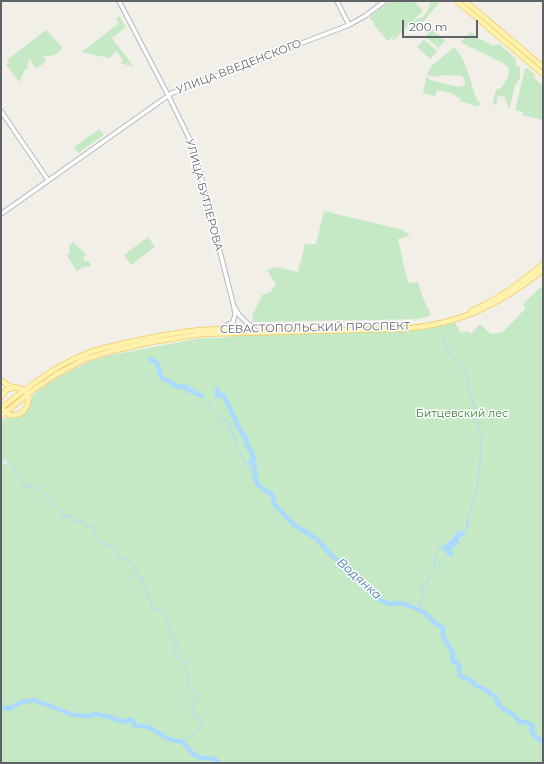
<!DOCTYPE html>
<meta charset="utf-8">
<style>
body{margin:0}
#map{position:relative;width:544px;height:764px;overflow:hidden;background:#f1efe8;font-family:Montserrat,sans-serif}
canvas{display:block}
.frame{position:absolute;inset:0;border:2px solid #5f6368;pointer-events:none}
.scale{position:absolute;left:402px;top:20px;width:76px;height:18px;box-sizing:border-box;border:2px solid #5f6368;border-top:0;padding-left:5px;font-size:12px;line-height:14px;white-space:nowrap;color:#5f6368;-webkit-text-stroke:3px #fff;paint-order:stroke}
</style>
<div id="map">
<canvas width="544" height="764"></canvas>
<div class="frame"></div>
<div class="scale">200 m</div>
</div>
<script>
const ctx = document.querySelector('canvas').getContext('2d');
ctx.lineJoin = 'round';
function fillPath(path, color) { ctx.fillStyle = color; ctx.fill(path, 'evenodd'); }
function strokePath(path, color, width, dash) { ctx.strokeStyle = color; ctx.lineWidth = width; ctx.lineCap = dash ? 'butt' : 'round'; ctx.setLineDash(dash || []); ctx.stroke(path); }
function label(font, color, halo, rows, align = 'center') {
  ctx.font = font + ' Montserrat,sans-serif'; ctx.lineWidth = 3; ctx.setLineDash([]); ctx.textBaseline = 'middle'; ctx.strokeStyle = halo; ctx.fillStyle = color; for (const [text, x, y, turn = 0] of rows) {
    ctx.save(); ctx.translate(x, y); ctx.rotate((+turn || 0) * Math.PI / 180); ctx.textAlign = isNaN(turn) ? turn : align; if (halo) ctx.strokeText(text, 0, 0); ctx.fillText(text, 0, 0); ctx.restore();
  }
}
const green = new Path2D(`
 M390 1H414L423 11 412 21 423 17 430 6V1H440L438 4 418 28 410 24 394 40 392 38 402 29 387 41 373 23 374 22 370 19 371 16Z
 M119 16 126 27 112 38 134 67 120 63 123 60 116 51 109 58 82 52 119 23 116 18Z
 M432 29 445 41 438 48 425 36Z
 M46 30 63 48C57 54 52 58 43 55L46 62 36 69 29 58 27 69 24 71 20 81 19 82 6 64 9 62 7 60Z
 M471 32 479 39 485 41 493 46 499 44 516 59V66L520 67V78L515 85 510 107 508 108 505 97 498 96 496 105 493 104V102L496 90 502 87 508 77 509 68 503 63 460 42Z
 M424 39 437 51 430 59 417 47Z
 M454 47C465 57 471 83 476 98L477 101 480 102 479 107 460 101 461 96 459 98 452 93 437 90 435 96 423 93 426 77 431 80 459 87 465 85V81L462 76 441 75 438 77 427 75 431 66 445 55Z
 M527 68 535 75 534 78 543 86V120L522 115 523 112 515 110 525 69Z
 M99 129 104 135 78 153 74 147Z
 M324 211 403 230 410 235 398 239 408 283 418 282 422 296 431 315 420 319 252 322 253 314 262 295 271 292 276 284 267 270 275 267 298 272 305 244H316Z
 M148 237 155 247 131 265 124 255Z
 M73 242C77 247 82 249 85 254L83 261H89L91 266 84 267 77 271 67 256 71 250 69 249V246Z
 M543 285V763H1V463L7 464 17 473 5 459 1 461V422L5 418H14L21 416 28 410 33 395 53 380 88 362 111 355 202 338H223L247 334 423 330 455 323 461 333 467 331 471 334 480 324 491 334 503 332 525 309 524 303ZM467 524H468L466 528 464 531 465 533 456 546 452 549 451 551 454 555 453 557 442 547 443 545C450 542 454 536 458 531L460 532H463Z`);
const water = new Path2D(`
 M466 523H467L469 526 464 531 466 532 465 533 459 540 460 542 452 549 451 551 454 553 453 557C446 556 444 550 440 545L442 547 443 545C450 542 455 536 458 530L460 532H462L466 527Z`);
const stream = new Path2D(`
 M444 335 445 346 465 373 467 379 471 398 477 412 478 429 481 439V447L480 465 477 488 469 515 467 524
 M178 387 184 384 197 390 202 396
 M207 401 212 410C215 412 224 418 226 421 231 427 235 439 238 447 243 459 250 470 256 481
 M218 416 217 420 219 422 235 440
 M227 418 232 426H235L237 425
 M1 462 5 461 8 463 15 471 19 475 25 486 26 487 33 486C37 489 41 491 44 495 50 500 52 508 61 510L63 516 73 517 75 521 83 522 85 525 93 527C95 530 96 531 94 535L98 540 104 544H108L116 550 118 557 127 560 130 563 134 565 136 568V574L138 577 142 576 143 578V584L148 594 147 597 151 598V601L152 602 151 607C155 609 161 610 163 614 164 615 165 619 165 620 167 623 170 625 170 629 171 634 168 641 177 640L178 641 174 647V653L177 655 179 659 186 662V669L187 670 188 673 186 677C187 682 190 685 191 689L196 692 198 698V700L196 701H192L191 703 192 707 194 708 193 713 196 717 199 716 202 718C203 736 192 732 183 742
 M433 569C436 561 434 552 440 546
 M439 570V564L443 561 444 559
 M420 610 421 607 419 603 422 597 423 590 422 589V587L425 585 432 572`);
const river = new Path2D(`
 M150 359 157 363 161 377 178 387H185L188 390 202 396
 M218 389 217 390V396H218L220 394 224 396 241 432 246 438V442L254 458 253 461 251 460V463L253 464C255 468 256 469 255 474L256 476 255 477 257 484 267 492 272 494 275 505 293 524 317 539 329 553 348 570 353 577 358 582 366 587 378 599 389 604 401 603 415 608 425 613 436 624 443 628V636L453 653 452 659 454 662H457L459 666 460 676 463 677 472 681 475 685 488 691 490 694 496 697C499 711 507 709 515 716 517 718 518 720 519 722H526L533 726 531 731 536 737 543 742
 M1 707 8 709 22 702 34 700 45 704 73 715 88 716 97 714 103 716H106L124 722 131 719 133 721 134 725C139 727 145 725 150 728 159 732 169 742 180 741 186 744 189 751 195 755 200 759 208 758 215 759L219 763`);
const minor = new Path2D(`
 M119 1 168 95 191 142 194 149 234 307 235 315 233 322 221 328
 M337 1 349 25
 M1 111 48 180
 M1 214 172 93 349 25 365 16 385 1
 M235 308 240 316 255 330`);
const major = new Path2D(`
 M457 1 543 74
 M465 1 543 67
 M471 311C499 299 520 283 543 264
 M1 380C3 382 6 384 9 386 15 388 22 387 26 393 34 405 18 424 4 411
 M1 397 6 390 13 388
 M1 408C26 389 53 367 83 355 98 348 114 346 130 342 153 337 176 332 200 330 215 329 230 329 246 330
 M1 416 33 390 57 374 85 359 112 351 152 342 202 334 394 329C453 327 498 307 543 270`);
const streetNames = [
 ["УЛИЦА ВВЕДЕНСКОГО",239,67,-21],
 ["УЛИЦА БУТЛЕРОВА",204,195,75],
 ["СЕВАСТОПОЛЬСКИЙ ПРОСПЕКТ",315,328,-1]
];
const parkNames = [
 ["Битцевский лес",462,414]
];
const waterNames = [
 ["Водянка",359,579,42]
];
fillPath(green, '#c5e8c5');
fillPath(water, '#aadaff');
strokePath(stream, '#aadaff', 1);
strokePath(river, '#aadaff', 4.5);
strokePath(minor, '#b5b8bc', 5.5);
strokePath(major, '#f2c960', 6);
strokePath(minor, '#fff', 3.5);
strokePath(major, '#fff2af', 4.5);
label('11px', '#5f6368', '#fff', streetNames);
label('11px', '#348238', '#fff', parkNames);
label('italic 12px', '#4174aa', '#fff', waterNames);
</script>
